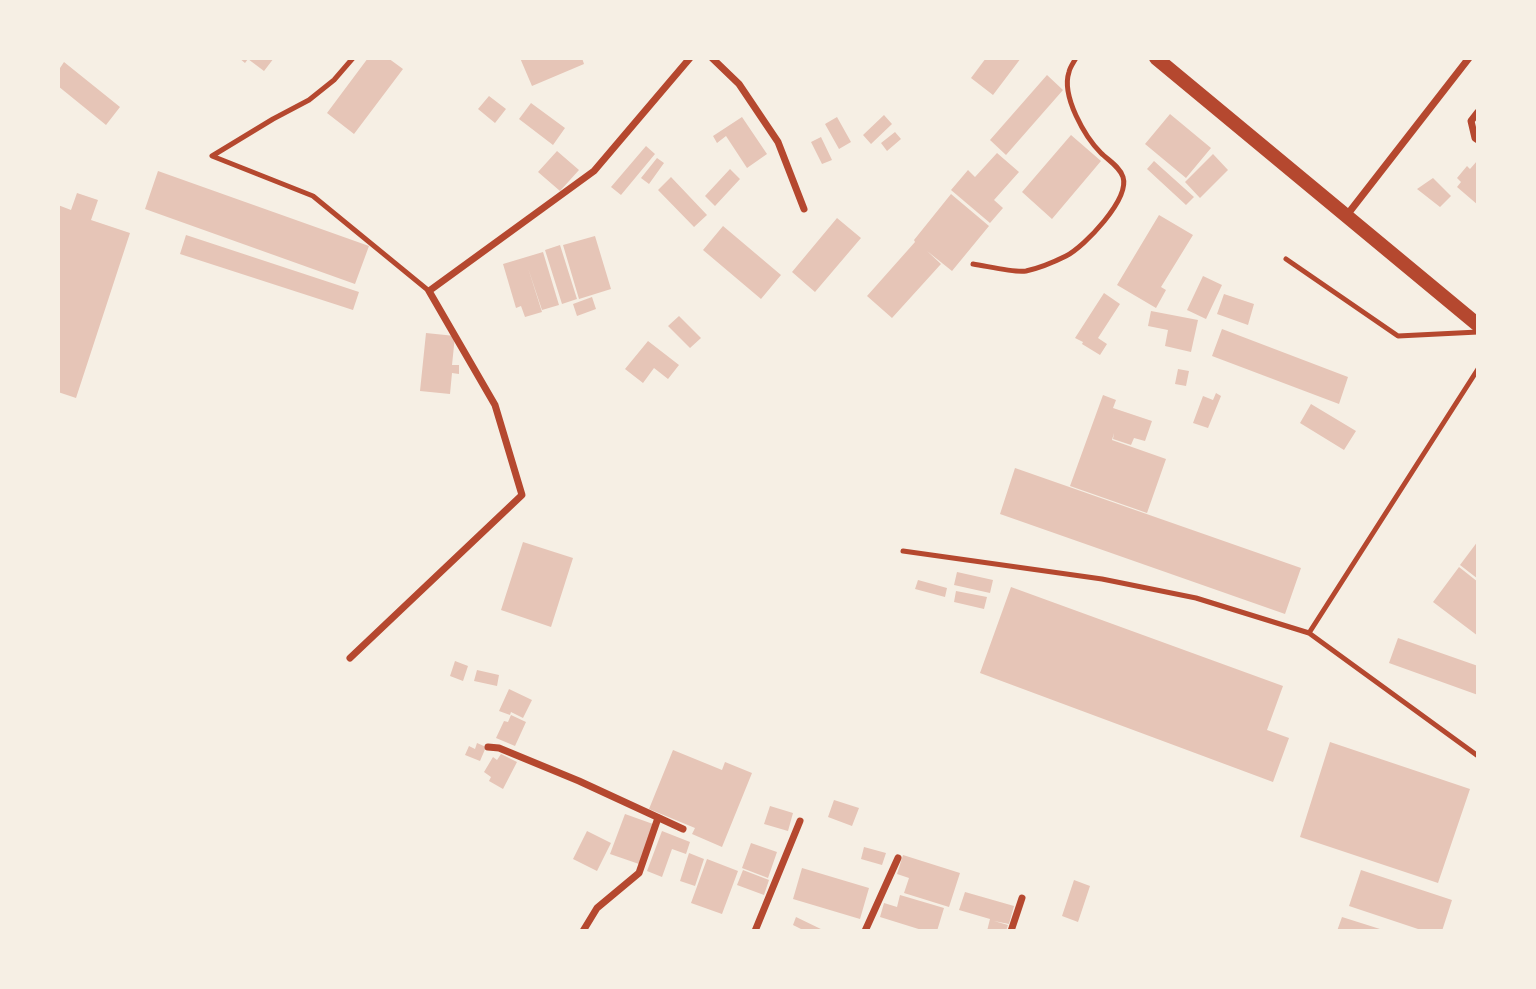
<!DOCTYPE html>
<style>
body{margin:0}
#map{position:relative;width:1536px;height:989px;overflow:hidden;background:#f6efe4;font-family:Literata,serif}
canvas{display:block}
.frame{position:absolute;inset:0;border:60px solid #f6efe4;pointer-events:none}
</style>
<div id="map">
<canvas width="1536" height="989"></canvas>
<div class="frame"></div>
</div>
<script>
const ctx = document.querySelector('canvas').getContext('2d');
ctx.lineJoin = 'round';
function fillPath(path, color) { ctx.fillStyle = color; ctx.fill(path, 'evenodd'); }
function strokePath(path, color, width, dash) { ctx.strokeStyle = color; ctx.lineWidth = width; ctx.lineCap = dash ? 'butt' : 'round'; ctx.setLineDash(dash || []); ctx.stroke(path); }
const building = new Path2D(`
 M239 58H274L264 71 248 59 245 63Z
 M368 58H388L403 69 354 134 327 113Z
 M520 58H582L584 64 532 86Z
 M986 58H1021L993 95 971 78Z
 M64 62 120 107 106 125 58 86V71Z
 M1047 75 1063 90 1006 155 990 140Z
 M489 96 506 109 495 123 478 109Z
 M531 103 565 128 553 145 519 119Z
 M1170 114 1211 148 1186 178 1145 144Z
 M884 115 892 124 871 144 863 135Z
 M742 117 767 154 747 168 726 136 717 143 713 136Z
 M837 117 851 142 839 149 825 124Z
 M895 132 901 139 887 151 881 143Z
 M1071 135 1101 161 1052 219 1022 192Z
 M821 137 832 160 822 164 811 142Z
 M646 146 655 154 621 195 611 187Z
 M557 151 579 170 560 191 538 172Z
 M997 153 1019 172 994 200 1003 208 990 223 951 190 968 170 975 177Z
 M1213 154 1228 170 1200 198 1185 182Z
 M657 158 664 163 649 184 641 178Z
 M1154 161 1194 197 1186 205 1147 169Z
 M1477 161 1478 162V205L1457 187 1461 182 1457 178 1467 166 1470 169Z
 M730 169 740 179 715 206 705 196Z
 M158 171 369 246 355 284 145 209Z
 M671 177 707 215 694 227 658 190Z
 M1433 178 1451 196 1440 207 1417 189Z
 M77 193 98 200 91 220 130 233 76 398 58 392V205L71 210Z
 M951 194 989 226 952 271 927 251 941 264 892 318 867 296 915 242 914 240Z
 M1159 215 1193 235 1161 287 1166 290 1156 308 1117 285Z
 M837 218 861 238 815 292 792 272Z
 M723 226 781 275 761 299 703 250Z
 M186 235 359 292 353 310 180 254Z
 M595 236 611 289 579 299 563 245Z
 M560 245 577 299 562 304 545 250Z
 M543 252 559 305 542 310 528 268 542 312 525 317 521 306 516 308 503 264Z
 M1203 276 1222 285 1206 319 1187 310Z
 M1104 293 1120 304 1098 338 1107 344 1100 355 1082 344 1083 342 1075 338Z
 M1224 294 1254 304 1248 325 1217 314Z
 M592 297 596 309 577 316 573 304Z
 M1151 311 1198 320 1191 352 1165 346 1168 330 1148 326Z
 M679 316 701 338 690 348 668 326Z
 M1222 329 1348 377 1339 404 1212 356Z
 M426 333 455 336 452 365H459V374L452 373 450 394 420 391Z
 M648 341 679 365 668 379 654 368 643 383 625 369Z
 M1178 369 1189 371 1186 386 1175 384Z
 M1216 393 1221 396 1208 428 1193 423 1203 396 1213 400Z
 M1103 395 1116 400 1113 408 1152 421 1145 441 1134 438 1131 445 1113 439 1114 433 1112 440 1166 459 1147 513 1070 486Z
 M1311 404 1356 431 1344 450 1300 423Z
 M1015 468 1301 568 1285 614 1000 514Z
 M1478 541V579L1460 565Z
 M523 542 573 558 551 627 501 610Z
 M1459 567 1478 582V636L1433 602Z
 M957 572 993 580 990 593 954 585Z
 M918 580 947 588 945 597 915 589Z
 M1011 587 1283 686 1267 730 1289 738 1273 782 980 673Z
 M956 591 987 597 984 609 954 602Z
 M1398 638 1478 666V695L1389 663Z
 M455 661 468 666 463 681 450 676Z
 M477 670 499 675 497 686 474 681Z
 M509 689 532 700 523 718 511 712 510 715 499 711Z
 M511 715 526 722 515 746 496 738 504 721 508 722Z
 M1330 742 1470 789 1438 883 1300 837Z
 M477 743 486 747 480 761 465 755 469 746 475 749Z
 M673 750 722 770 725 762 752 773 722 847 692 834 695 828 649 809Z
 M501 754 517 762 503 789 489 781 491 777 484 772 493 757 497 760Z
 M834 800 859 808 852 826 828 817Z
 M770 806 793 813 788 831 764 824Z
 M625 814 653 824 639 864 610 854Z
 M587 831 611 843 597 871 573 859Z
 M662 831 690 842 686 854 672 849 662 877 647 871Z
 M751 843 777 852 768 878 742 868Z
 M864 847 886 853 882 865 861 859Z
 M689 853 704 859 695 886 680 881Z
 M903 855 960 873 949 907 904 893 909 878 897 874Z
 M707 859 738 871 722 914 691 903Z
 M802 868 869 888 860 919 793 899Z
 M743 870 769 880 764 895 737 885Z
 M1361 870 1452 900 1442 931H1424L1349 906Z
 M1074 880 1090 886 1078 922 1062 916Z
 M965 892 1014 906 1009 924 994 921 1008 925 1006 931H987L990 919 959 910Z
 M900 895 944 908 937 931H925L880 917 884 903 897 907Z
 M796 917 825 931H805L793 925Z
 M1342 917 1380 929 1379 931H1337Z`);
const service = new Path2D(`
 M353 58 334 80 309 100 273 119 212 156 313 196 429 291
 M1286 259 1398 336 1478 332
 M973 264C987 266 1014 273 1026 271 1040 268 1054 262 1066 256 1085 246 1130 199 1123 177 1120 167 1108 160 1101 153 1085 137 1061 96 1069 72 1070 67 1074 62 1076 58
 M903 551 1102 579 1196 598 1309 633 1478 756
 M1309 633 1478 369`);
const minor = new Path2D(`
 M712 58 739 84 778 142 804 209
 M1478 112 1471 121 1475 138 1478 140
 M1347 215 1469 58
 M350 658 522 495 495 405 429 291 594 171 690 58
 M488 747 499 748 579 781 683 829
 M583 931 597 908 639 873 658 818
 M755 931 800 821
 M865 931 898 858
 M1011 931 1022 898`);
const secondary = new Path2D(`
 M1156 58 1478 325`);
fillPath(building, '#e6c5b7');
strokePath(service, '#b5482f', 5);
strokePath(minor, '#b5482f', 7);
strokePath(secondary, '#b5482f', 14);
</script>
